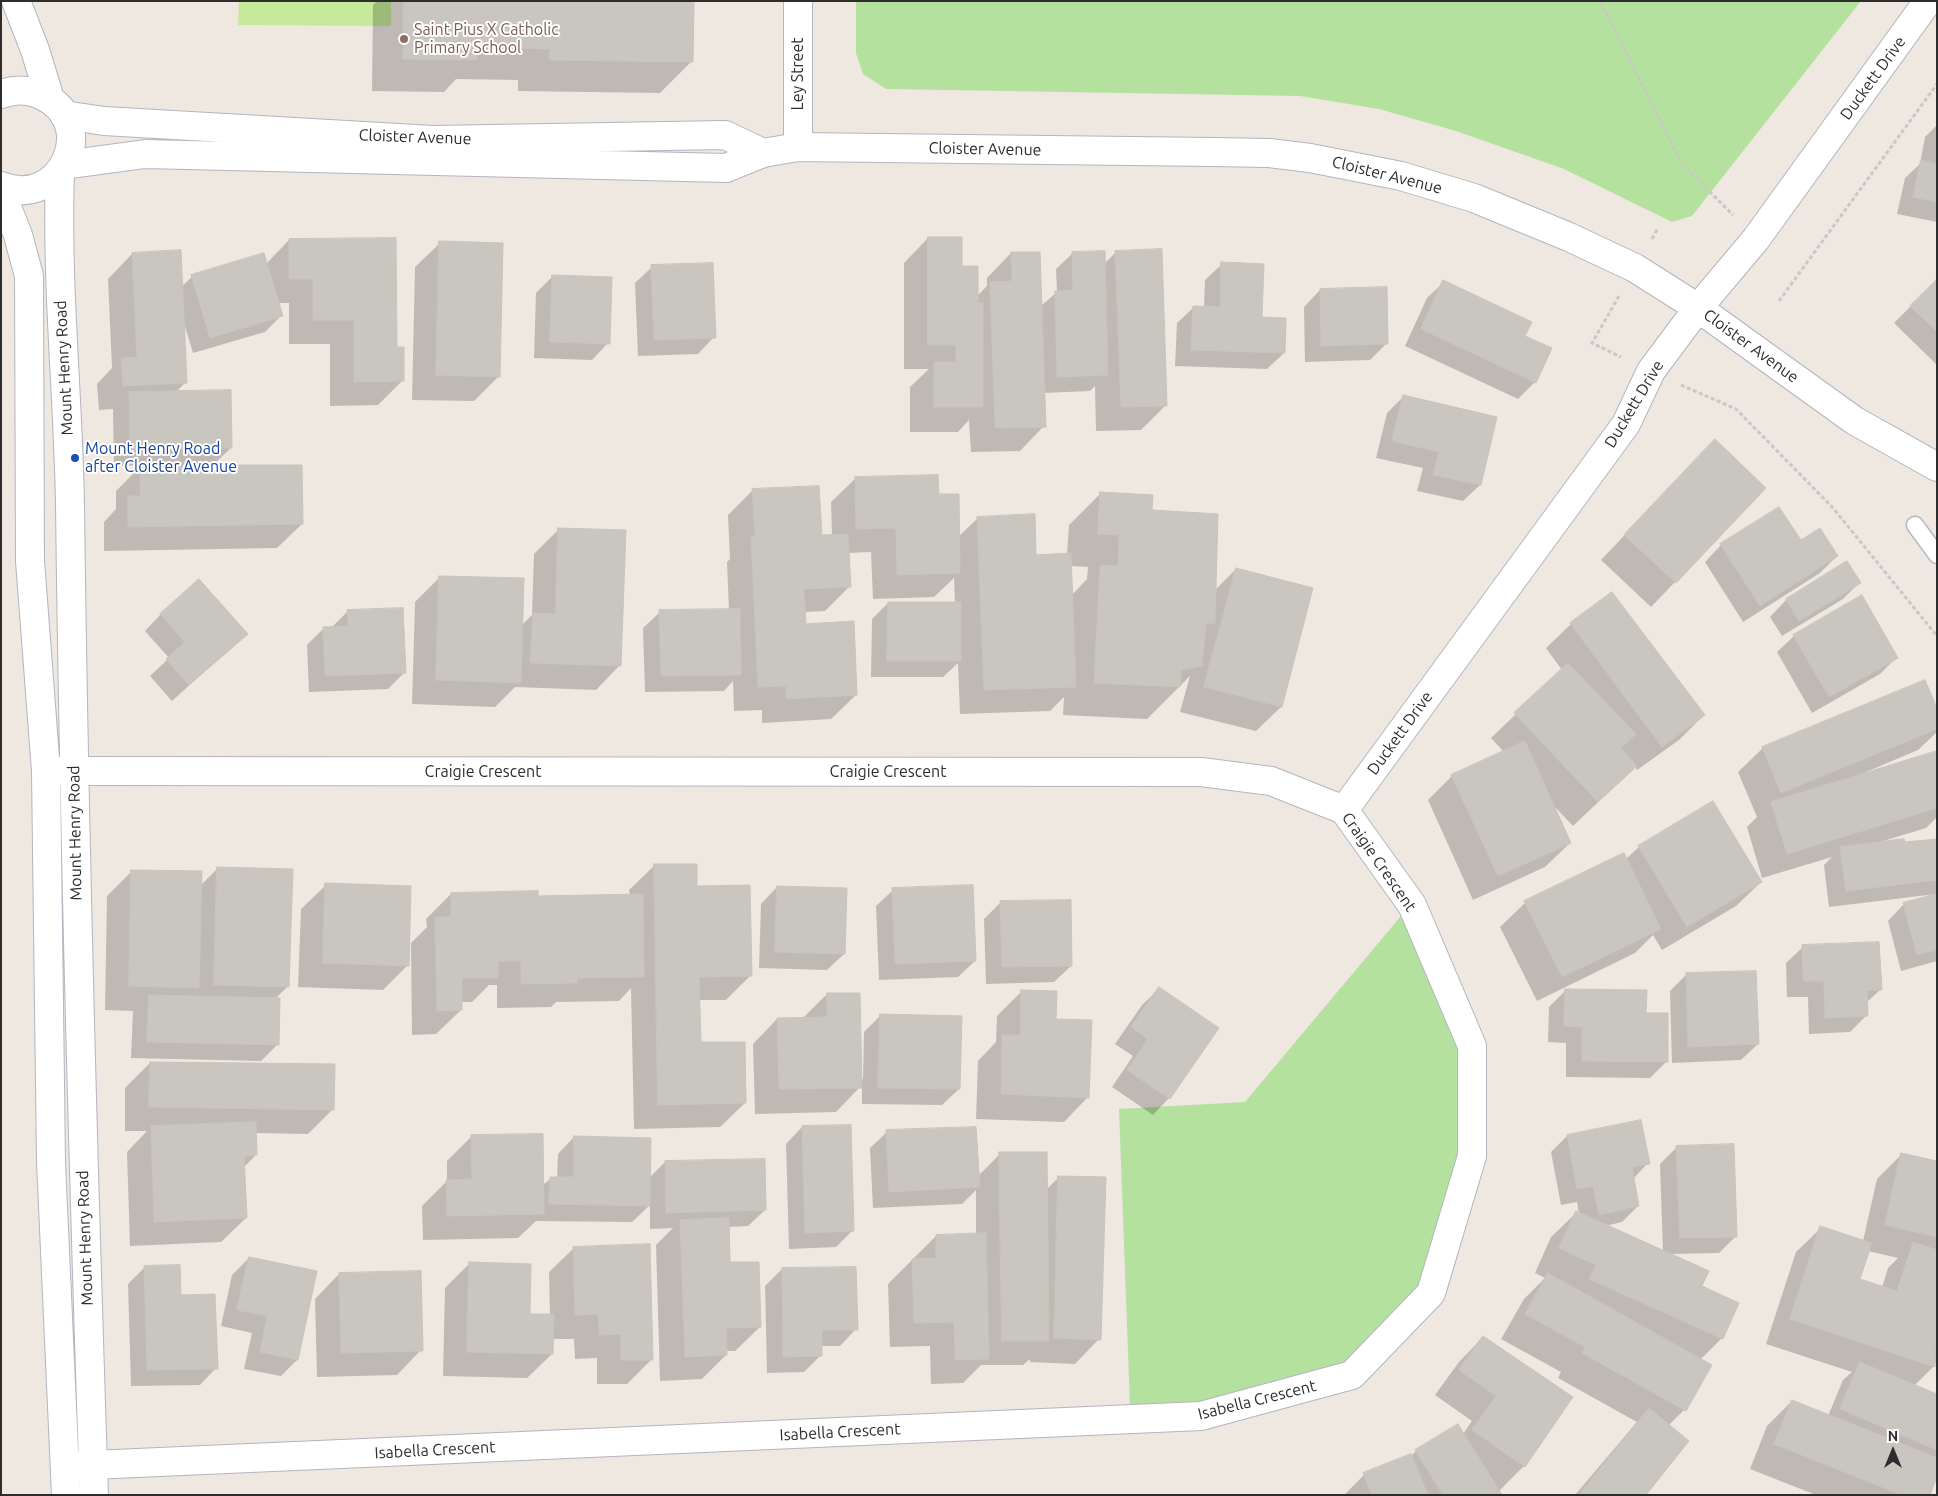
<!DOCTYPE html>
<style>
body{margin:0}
#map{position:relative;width:1938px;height:1496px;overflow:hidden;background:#eee8e0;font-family:Ubuntu,sans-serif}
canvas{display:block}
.frame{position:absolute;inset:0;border:2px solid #2d2d2d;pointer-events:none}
.north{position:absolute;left:1868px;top:1426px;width:50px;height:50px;-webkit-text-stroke:4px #fff;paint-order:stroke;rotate:0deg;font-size:14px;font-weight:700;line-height:20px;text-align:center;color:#2d2d2d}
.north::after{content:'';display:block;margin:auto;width:18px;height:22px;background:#2d2d2d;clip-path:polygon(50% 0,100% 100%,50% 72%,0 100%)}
</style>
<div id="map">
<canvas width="1938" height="1496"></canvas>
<div class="frame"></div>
<div class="north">N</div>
</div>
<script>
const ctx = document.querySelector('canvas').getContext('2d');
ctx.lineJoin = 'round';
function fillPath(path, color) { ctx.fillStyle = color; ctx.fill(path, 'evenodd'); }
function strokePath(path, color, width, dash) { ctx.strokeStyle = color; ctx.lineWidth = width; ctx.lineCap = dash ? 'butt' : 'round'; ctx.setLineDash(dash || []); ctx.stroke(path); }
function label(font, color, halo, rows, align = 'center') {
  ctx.font = font + ' Ubuntu,sans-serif'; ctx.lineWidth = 4; ctx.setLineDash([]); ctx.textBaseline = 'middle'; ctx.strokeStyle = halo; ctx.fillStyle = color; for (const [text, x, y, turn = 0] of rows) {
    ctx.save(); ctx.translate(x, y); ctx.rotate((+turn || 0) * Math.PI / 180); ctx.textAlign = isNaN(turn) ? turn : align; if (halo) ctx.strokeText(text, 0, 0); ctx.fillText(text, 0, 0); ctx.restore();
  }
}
const green = new Path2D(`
 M856 1H1861L1692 216 1672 222 1564 169 1456 131 1379 109 1300 96 886 89 863 74 856 53Z
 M1406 910 1461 1047V1157L1420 1291 1347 1367 1198 1406H1130L1119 1109 1245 1102Z`);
const pitch = new Path2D(`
 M239 1H391V26L238 25Z`);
const shadow = new Path2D(`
 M377 1H693L692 61 660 93 518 91V80L456 79 444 92 372 91 373 5Z
 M1937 125V222L1897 214 1905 178 1920 164 1925 137Z
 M928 238 961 267 977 296 987 286V278L1011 253 1041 306 1057 292 1056 269 1073 253 1104 264 1116 252 1166 405 1141 430 1096 431 1095 386 1090 391 1043 393 1044 426 1020 451 971 452 969 420 958 432H910V387L929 369H904V263Z
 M289 240 396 348 403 380 378 405 330 406V344H289V303H278L282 315 265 332 193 353 184 323 186 382 176 392 231 448 212 466 302 524 277 548 104 551V522L116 509V491L142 465 114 466 113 409 99 410 97 384 112 368 108 279 132 254 181 287 192 277 266 264Z
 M440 243 499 376 474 401 412 400 415 267Z
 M1222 264 1284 353 1267 369 1175 366 1177 323 1194 307H1204L1205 280Z
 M652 267 714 337 698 354 638 356 635 283Z
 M553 276 608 343 592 360 534 358 536 293Z
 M1937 280V365L1894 323Z
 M1444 282 1524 336 1535 382 1518 399 1405 346 1427 298Z
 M1320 290 1387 343 1370 360 1305 362 1304 307Z
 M1404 396 1480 485 1463 501 1417 491 1423 468 1376 458 1387 413Z
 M1690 466 1765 488 1651 607 1601 560Z
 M856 478 938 495 958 537 978 518 1035 556 1067 555 1069 525 1101 493 1151 511 1215 590 1236 569 1281 707 1256 731 1180 712 1190 676 1147 719 1063 715 1064 697 1050 711 960 714 958 663 943 677H871L872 619 888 603H955L954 578 934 597 873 599 871 552 848 553 850 586 825 611 804 612V625L856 695 831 719 762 723V710L734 711 733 681 724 691 645 692 643 628 660 612 729 611 727 562 730 559 728 515 753 490 821 536H832L831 502ZM1070 566 1088 567 1087 579 1071 596Z
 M559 529 620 665 596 690 515 687 495 707 412 704 415 602 440 577 521 626 532 615 534 554Z
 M1800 542 1837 556 1820 573 1743 622 1705 562 1721 545Z
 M1847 563 1859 583 1843 599 1782 636 1770 617 1786 600Z
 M1612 593 1704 715 1679 740 1637 770 1635 767 1573 826 1553 805 1570 843 1545 867 1473 900 1428 800 1452 776 1504 752 1491 738 1562 670 1546 648 1571 624Z
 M348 611 404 673 388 689 309 692 307 645 324 628H331Z
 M161 614 246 634 172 701 150 676 169 658 145 631Z
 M1794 636 1897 657 1880 674 1812 713 1777 652Z
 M1937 711V732L1918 750 1866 772 1867 774 1937 752V817L1926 828 1880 842 1904 844 1937 840V961L1901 971 1888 921 1904 904 1936 894 1829 907 1824 865 1832 857 1762 878 1747 827 1757 817 1738 772 1763 748Z
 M1639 847 1761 882 1736 906 1662 950 1653 935 1635 953 1537 1001 1500 927 1525 903 1626 859Z
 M654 866 696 887 751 975 726 1000H698L699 1044 745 1103 720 1127 634 1129 631 988 619 1001 556 1002 551 1007 497 1008V985H489L472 1002H461V1010L436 1034 412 1035 411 943 427 927 426 919 451 894 537 897 630 895 629 890Z
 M218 868 288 986 275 999 277 1045 261 1061 131 1058 133 1011 105 1010 107 896 132 871 200 886Z
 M326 885 408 965 383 990 298 987 301 909Z
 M777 887 844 954 827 970 759 968 761 904Z
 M893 890 975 961 958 977 879 980 876 906Z
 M1001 902 1071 966 1054 982 986 984 984 919Z
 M1803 947 1880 990 1866 1003 1867 1015 1850 1032 1809 1034 1808 997H1787L1786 963Z
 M1687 974 1758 1044 1741 1060 1672 1063 1670 991Z
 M1159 989 1169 1098 1153 1115 1112 1087 1133 1056 1115 1044 1142 1005Z
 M1566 990 1645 1014 1667 1061 1650 1078 1566 1077V1043L1548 1042 1549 1007Z
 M1022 991 1054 1020 1088 1097 1064 1122 976 1119 978 1061 996 1042 997 1016Z
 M827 994 860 1079H863L864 1032 881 1015 959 1089 942 1105 862 1104V1085L836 1112 755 1114 753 1044 777 1019 803 1018Z
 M150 1063 333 1109 308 1134 255 1133 256 1155 244 1167 246 1218 221 1242 130 1246 127 1152 147 1131H125V1088Z
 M802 1127 853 1230 836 1247 789 1249 786 1144Z
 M887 1132 978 1176 1000 1154 1046 1190 1059 1177 1099 1339 1075 1364 1030 1362V1359L1023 1365H981L963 1383 931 1384 930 1346 890 1347 888 1284 936 1236 976 1235V1190L962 1204 873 1208 870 1148Z
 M1567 1136 1648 1163 1633 1179 1638 1206 1622 1222 1605 1226 1663 1252 1660 1164 1677 1147 1736 1236 1719 1253 1668 1254 1700 1287 1722 1338 1700 1360 1684 1410 1668 1426 1645 1495H1575L1637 1422 1558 1378 1561 1372 1501 1339 1524 1299 1545 1278 1535 1273 1551 1237 1576 1213 1579 1214 1577 1202 1561 1205 1551 1152Z
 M471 1137 542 1186 550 1179H557L558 1154 574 1137 649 1178 665 1162 765 1210 748 1226 728 1227 729 1264 760 1327 735 1351H726V1355L702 1379 660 1381 656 1245 673 1228 650 1229V1205L632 1222 536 1221 518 1238 423 1240 422 1206 447 1181V1161Z
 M1902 1154 1937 1162V1358L1934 1366 1914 1386 1937 1395V1474L1928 1495H1816L1750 1469 1767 1426 1792 1401 1828 1416 1843 1380 1852 1372 1766 1344 1796 1252 1821 1228 1863 1241 1877 1179ZM1868 1251 1898 1258 1888 1268 1882 1288 1859 1280Z
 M574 1248 652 1359 627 1384H597V1358L575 1359 574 1339H552V1354L527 1378 443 1376 445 1288 470 1263 529 1315 550 1316 549 1272Z
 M249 1258 297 1360 281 1376 244 1369 252 1333 221 1326 232 1275Z
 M145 1267 180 1296 216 1368 200 1385 131 1386 128 1284Z
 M782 1269 856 1329 840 1346H821V1355L804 1372 767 1373 765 1286Z
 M339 1274 421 1350 397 1375 317 1377 315 1299Z
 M1483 1337 1524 1466 1498 1492 1500 1495H1344L1364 1475 1411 1456 1416 1451 1463 1434 1472 1421 1435 1395 1459 1362Z`);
const building = new Path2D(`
 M404 1H694L693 62 549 60 550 49 477 47V60L403 59Z
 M1921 160 1937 164V202L1913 197Z
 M928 237H962V266H978V303H983V407H934V362H956V345H928Z
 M396 238 397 347H404V381L354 382V320H313V279H289V239Z
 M439 241 503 243 500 377 436 375Z
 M1162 249 1167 406 1121 407 1115 251Z
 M181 250 187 383 123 386 121 358 137 357 132 253Z
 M1105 251 1108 375 1057 377 1055 291 1073 290 1072 252Z
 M1011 252H1040L1046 427 995 428 990 282 1012 281Z
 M264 253 283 316 210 338 191 275Z
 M1221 262 1264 264 1262 317 1286 318 1285 353 1191 350 1193 306 1220 307Z
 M713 263 716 338 654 340 651 265Z
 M552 275 612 277 610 344 550 342Z
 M1937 279V332L1910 306Z
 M1443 280 1532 322 1525 336 1552 348 1536 383 1421 329Z
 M1387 287 1388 344 1321 346 1320 289Z
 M231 390 232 448 130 450 129 392Z
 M1403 395 1497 417 1481 485 1433 475 1439 452 1392 441Z
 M1715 439 1766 488 1676 583 1624 535Z
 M140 465H302L303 524 128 527V496H140Z
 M938 475 939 494H959L960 573 897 575 896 528 856 529 855 477Z
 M819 486 822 535 848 534 851 587 804 589 806 624 854 621 857 695 786 699V686L758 687 751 536H755L752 489Z
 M1100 492 1153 495 1152 510 1218 514 1215 623 1206 624 1202 666 1181 670 1180 687 1094 683 1100 565 1118 566 1119 535 1098 534Z
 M1779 507 1801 540 1820 528 1838 556 1760 606 1720 544Z
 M1035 514 1036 555 1071 553 1076 687 984 690 977 517Z
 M558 528 626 530 621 666 530 663 533 613 555 614Z
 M1847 561 1861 583 1799 621 1786 599Z
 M1236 568 1313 588 1282 707 1204 687Z
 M439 576 524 578 521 683 436 680Z
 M199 579 248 634 189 685 166 659 185 642 160 614Z
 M1612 592 1705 715 1662 747 1570 623Z
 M1862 595 1898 658 1829 697 1793 635Z
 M888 602H961V661H887Z
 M403 608 406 673 325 676 323 627 348 626 347 610Z
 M740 609 741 675 661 676 659 610Z
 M1568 663 1636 734 1621 748 1637 766 1598 802 1514 713Z
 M1925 680 1937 708V729L1781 793 1762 747Z
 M1525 741 1571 843 1498 876 1451 775Z
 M1937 751V808L1787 854 1771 802Z
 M1713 801 1762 882 1687 927 1638 846Z
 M1904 839 1905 842 1937 839V880L1846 891 1840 847Z
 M1624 853 1661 929 1562 977 1524 901Z
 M654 864H697V886L750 885 752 976 699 977 701 1042H745L746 1103 658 1105Z
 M217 867 293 869 289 987 214 985Z
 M131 870 202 871 199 988 129 986Z
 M325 883 411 886 409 966 323 963Z
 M973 885 976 961 895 964 892 888Z
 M777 886 847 888 845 954 775 952Z
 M538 891V896L643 894 644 977 577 978V983L521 984V961H498V978H462V1010L437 1011 435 917H451V893Z
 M1937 894V950L1917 955 1903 903Z
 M1071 900 1072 966 1002 967 1000 901Z
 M1879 942 1882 990H1867L1868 1016 1825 1018 1824 981H1803L1802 945Z
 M1756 971 1759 1044 1688 1047 1686 973Z
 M1159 987 1219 1028 1170 1099 1127 1070 1148 1039 1131 1027Z
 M1565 989 1647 990 1646 1013H1668V1062L1582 1061V1027L1564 1026Z
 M1021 990 1057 991 1056 1019 1092 1020 1089 1098 1001 1094 1002 1035H1020Z
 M827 993H860L862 1088 779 1089 777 1018 827 1017Z
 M149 995 280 998 279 1045 147 1042Z
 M880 1014 962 1016 960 1089 878 1088Z
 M150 1062 335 1064 334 1110 149 1107Z
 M1641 1120 1650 1164 1632 1167 1639 1206 1599 1215 1593 1186 1577 1189 1567 1135Z
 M256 1122 257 1155 244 1156 247 1218 154 1222 151 1126Z
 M851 1125 854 1231 805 1233 802 1126Z
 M976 1127 980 1187 889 1192 886 1130Z
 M543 1134 544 1214 447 1216 446 1180 472 1179 471 1135Z
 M574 1136 651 1138 650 1206 549 1204 550 1177H573Z
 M1734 1144 1737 1237 1680 1238 1676 1146Z
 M999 1152H1047L1049 1341H1002Z
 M1901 1153 1937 1161V1237L1885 1225Z
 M765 1159 766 1210 666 1213 665 1161Z
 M1058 1176 1106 1177 1101 1340 1054 1338Z
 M1576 1211 1709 1271 1702 1286 1739 1303 1723 1339 1589 1279 1596 1265 1559 1248Z
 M729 1218 730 1262H759L761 1327 726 1328 727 1355 685 1357 680 1220Z
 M1820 1226 1872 1243 1860 1279 1897 1291 1913 1242 1937 1250 1935 1367 1790 1319Z
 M986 1233 989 1359 955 1360 954 1322 914 1323 912 1259 936 1258V1235Z
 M650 1244 653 1360H621V1334L599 1335 598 1314 575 1315 573 1247Z
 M249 1257 317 1271 298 1360 260 1352 267 1316 237 1310Z
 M469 1262 531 1264 530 1314H554L553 1354 467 1352Z
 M180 1265 181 1295 215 1294 218 1369 147 1370 144 1266Z
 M856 1267 858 1330H822V1356L783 1357 782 1268Z
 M421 1271 423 1351 341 1353 339 1273Z
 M1548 1273 1712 1365 1686 1411 1582 1353 1585 1347 1525 1314Z
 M1483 1336 1573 1397 1525 1467 1472 1430 1496 1396 1459 1370Z
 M1860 1362 1937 1394V1450L1840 1409Z
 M1792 1400 1937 1458V1477L1930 1495H1902L1774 1444Z
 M1649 1408 1689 1441 1646 1495H1579Z
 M1458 1424 1502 1495H1443L1415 1450Z
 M1411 1454 1428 1495H1372L1363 1473Z`);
const path = new Path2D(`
 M1600 1 1682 164 1733 215
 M1652 239 1658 228
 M1619 296 1592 343 1621 357
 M1779 301 1937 84
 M1681 385 1736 409 1833 508 1937 636`);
const service = new Path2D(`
 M1915 525 1937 555`);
const minor = new Path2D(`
 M64 115 104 121 433 140 725 135 763 153
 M798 147V1
 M64 165 145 154 726 168 763 153 798 147 1214 152 1269 153 1310 158 1401 176 1474 198 1569 237 1635 268 1698 308 1855 421 1937 467
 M50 771 1201 772 1271 781 1344 810 1412 905 1472 1046V1156L1431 1293 1352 1375 1201 1416 69 1466
 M1344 810 1626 424 1651 371 1698 308 1756 239 1928 1`);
const tertiary = new Path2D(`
 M16 1 35 50 50 99
 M1 94C15 89 29 89 43 96 100 123 62 210 1 186
 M60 172C56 283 68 393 70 504 74 834 83 1164 94 1495
 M1 192 18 235 29 276 30 561 46 771 51 1162 66 1495`);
const markers = [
 [404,39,5,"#8d6e63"],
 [75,458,5,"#1a4fb4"]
];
const educationNames = [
 ["Saint Pius X Catholic",414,30],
 ["Primary School",414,48]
];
const streetNames = [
 ["Ley Street",798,74,-90],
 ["Duckett Drive",1873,78,-54],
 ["Cloister Avenue",415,137,2],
 ["Cloister Avenue",985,149,1],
 ["Cloister Avenue",1387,175,14],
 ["Cloister Avenue",1751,346,36],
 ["Mount Henry Road",64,368,-93],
 ["Duckett Drive",1634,404,-59],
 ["Duckett Drive",1400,733,-54],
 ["Craigie Crescent",483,772],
 ["Craigie Crescent",888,772],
 ["Mount Henry Road",75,833,-91],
 ["Craigie Crescent",1379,862,55],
 ["Mount Henry Road",85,1238,-92],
 ["Isabella Crescent",1257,1400,-14],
 ["Isabella Crescent",840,1432,-3],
 ["Isabella Crescent",435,1450,-3]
];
const transitNames = [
 ["Mount Henry Road",85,449],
 ["after Cloister Avenue",85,467]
];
fillPath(green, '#b4e29e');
fillPath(pitch, '#c6e99a');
fillPath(shadow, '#0003');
fillPath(building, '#c9c5bf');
strokePath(building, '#c9c4b9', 1);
strokePath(service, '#b3b5c0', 19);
strokePath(minor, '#b3b5c0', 30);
strokePath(tertiary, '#b3b5c0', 30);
strokePath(path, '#c8c8c8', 3, [4, 2.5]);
strokePath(service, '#fff', 16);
strokePath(minor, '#fff', 28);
strokePath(tertiary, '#fff', 28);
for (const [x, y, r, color] of markers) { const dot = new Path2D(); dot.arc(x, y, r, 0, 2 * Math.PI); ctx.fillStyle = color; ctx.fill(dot); strokePath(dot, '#fff', 2); }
label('16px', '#785e54', '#fff', educationNames, 'left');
label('16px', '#2d2d2d', '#fff', streetNames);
label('16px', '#164399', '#fff', transitNames, 'left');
</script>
